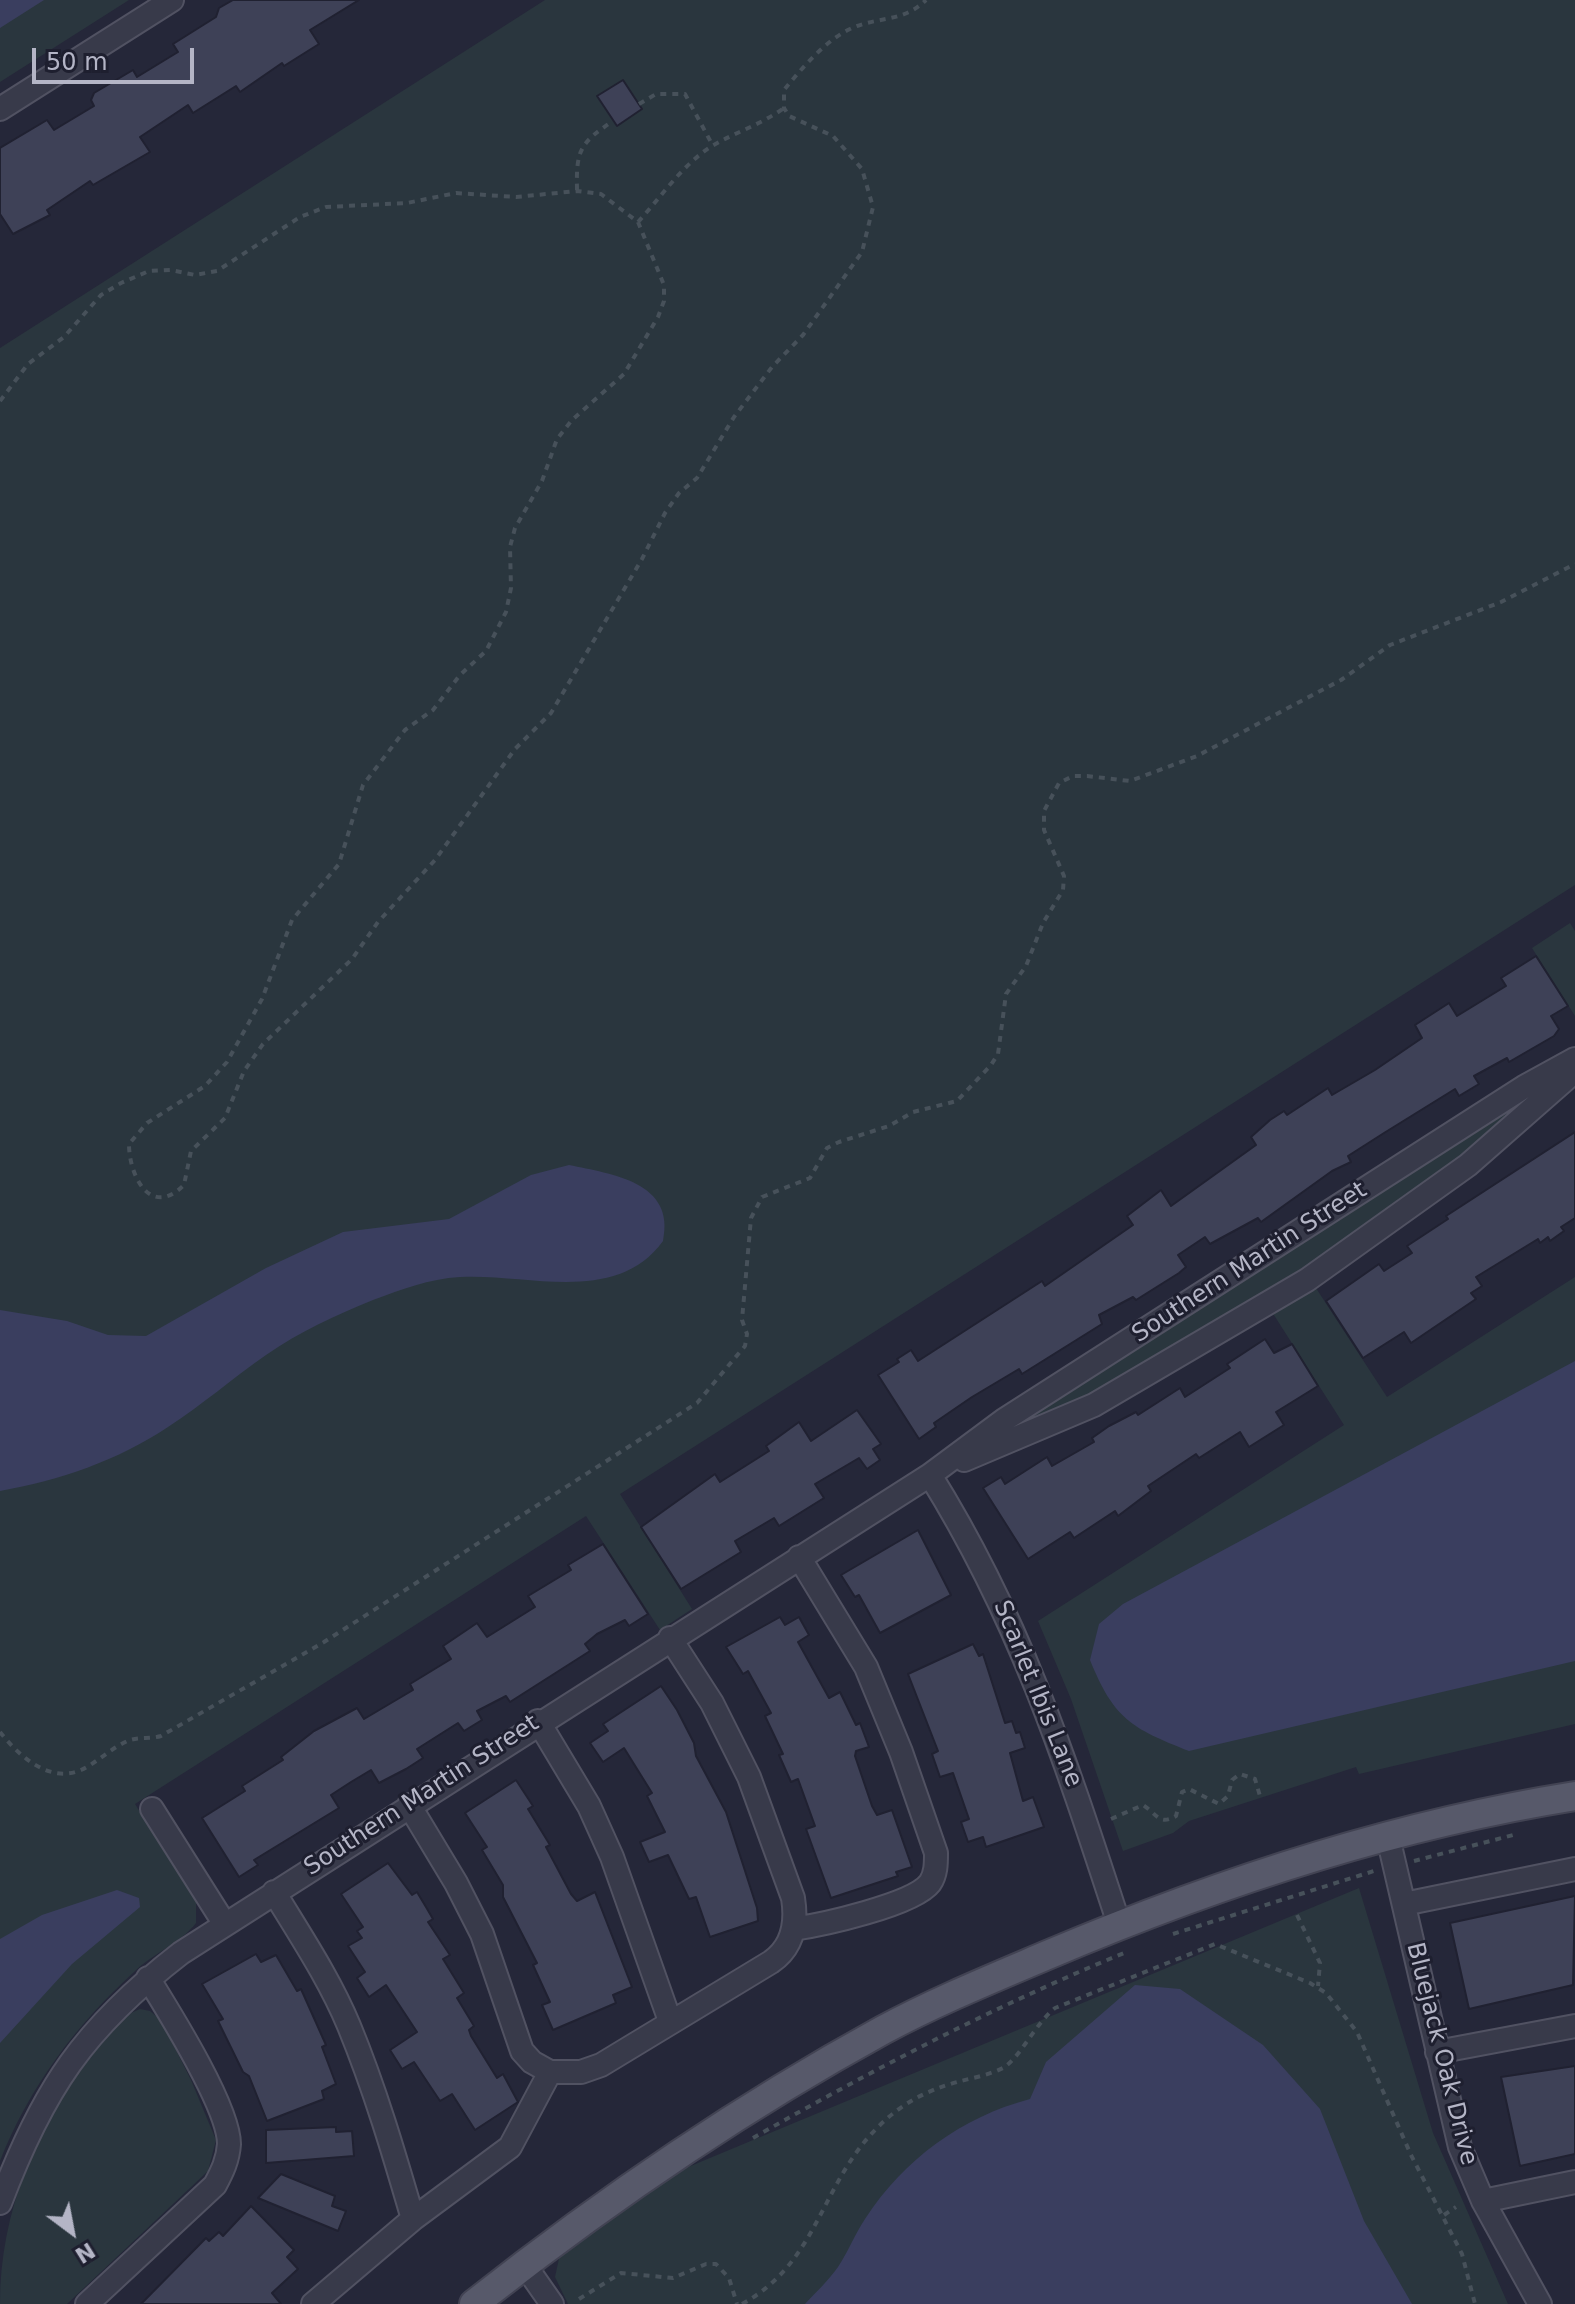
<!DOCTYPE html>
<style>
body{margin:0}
#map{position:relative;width:1575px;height:2304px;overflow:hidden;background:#252739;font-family:"DejaVu Sans",sans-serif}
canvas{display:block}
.north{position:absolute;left:32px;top:2192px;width:80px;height:80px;-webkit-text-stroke:6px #1e1f2f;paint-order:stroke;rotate:148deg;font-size:22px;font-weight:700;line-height:32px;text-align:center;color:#b4b5c6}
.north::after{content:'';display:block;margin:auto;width:28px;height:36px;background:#b4b5c6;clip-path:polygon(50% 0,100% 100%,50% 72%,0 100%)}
.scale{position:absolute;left:32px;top:48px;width:162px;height:36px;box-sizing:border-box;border:4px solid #b4b5c6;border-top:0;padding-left:10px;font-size:24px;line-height:28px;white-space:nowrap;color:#b4b5c6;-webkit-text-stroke:6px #1e1f2f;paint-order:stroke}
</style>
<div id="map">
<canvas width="1575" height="2304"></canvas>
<div class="north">N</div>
<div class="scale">50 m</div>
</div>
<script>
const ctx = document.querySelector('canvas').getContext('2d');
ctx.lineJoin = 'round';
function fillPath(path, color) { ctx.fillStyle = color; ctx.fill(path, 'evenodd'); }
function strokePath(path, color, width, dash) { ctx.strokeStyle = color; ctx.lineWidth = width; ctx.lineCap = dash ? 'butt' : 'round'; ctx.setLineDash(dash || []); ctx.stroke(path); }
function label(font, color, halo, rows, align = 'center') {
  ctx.font = font + ' "DejaVu Sans",sans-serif'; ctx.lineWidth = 6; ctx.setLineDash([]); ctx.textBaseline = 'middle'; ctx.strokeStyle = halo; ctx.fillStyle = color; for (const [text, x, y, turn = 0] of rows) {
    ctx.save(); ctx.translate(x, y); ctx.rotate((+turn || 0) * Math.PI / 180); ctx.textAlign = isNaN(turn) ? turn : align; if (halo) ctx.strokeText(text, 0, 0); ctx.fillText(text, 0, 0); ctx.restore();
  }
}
const green = new Path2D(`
 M0 0H129L0 82Z
 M545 0H1575V885L620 1494 692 1609 660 1630 586 1516 135 1804 196 1901V1923C181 1943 152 1954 134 1972 75 2026 30 2086 0 2161V348Z
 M1570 923 1575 931V1016L1532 948Z
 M1534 1093C1510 1115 1487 1139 1462 1159 1322 1267 1168 1357 1009 1435L1010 1425Z
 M1575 1277V1724L1359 1774 1356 1767 1189 1821 1173 1833 1123 1851 1071 1699 1038 1621 1344 1425 1272 1312 1314 1285 1387 1397Z
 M1359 1888 1433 2133 1508 2304H568L555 2277 560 2254 669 2175Z
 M140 2009 150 2011 161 2020 191 2080 216 2140 208 2171 67 2304H0C0 2212 36 2127 92 2055 106 2037 118 2017 140 2009Z`);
const water = new Path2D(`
 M0 0H44L0 28Z
 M569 1165C612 1174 676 1182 663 1241 616 1306 527 1273 460 1277 428 1279 403 1289 373 1300 336 1315 299 1332 266 1355 233 1378 202 1405 168 1427 117 1461 60 1480 0 1491V1310L67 1321 108 1335 146 1336 266 1268 343 1232 449 1219 531 1175Z
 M1575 1361V1661L1189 1751C1131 1728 1114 1719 1090 1660L1099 1624 1123 1604Z
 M117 1890 139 1898 140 1907 72 1964 0 2043V1939L42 1915Z
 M1135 1985 1180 1989 1263 2045 1320 2109 1364 2221 1412 2304H805C816 2292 829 2280 838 2267 848 2252 855 2234 865 2219 904 2159 962 2117 1030 2099L1046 2062Z`);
const building = new Path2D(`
 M233 0H359L310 30 319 44 284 66 282 63 240 92 236 86 193 113 188 105 140 137 150 152 93 185 90 181 47 210 50 215 13 234 0 214V148L47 120 54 130 94 106 91 100 94 93 133 70 137 77 178 52 173 44 216 17 219 8Z
 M623 80 642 109 617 126 597 96Z
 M1536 956 1568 1006 1551 1016 1559 1029 1554 1036 1509 1062 1507 1058 1474 1076 1479 1084 1459 1096 1455 1089 1384 1133 1348 1156 1351 1162 1332 1171 1261 1222 1258 1218 1210 1244 1205 1237 1178 1255 1186 1267 1179 1273 1136 1300 1133 1297 1099 1315 1102 1324 1022 1374 1019 1369 972 1397 934 1423 936 1427 919 1439 878 1375 899 1362 897 1359 911 1350 918 1361 1042 1281 1045 1286 1133 1225 1127 1216 1161 1190 1171 1206 1256 1145 1251 1137 1270 1120 1284 1111 1287 1115 1328 1088 1332 1095 1375 1070 1422 1038 1415 1025 1449 1003 1457 1016 1506 986 1501 978Z
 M1575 1132V1218L1561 1227 1564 1231 1550 1241 1548 1237 1540 1243 1538 1239 1476 1277 1482 1286 1471 1293 1476 1299 1411 1343 1404 1332 1363 1358 1326 1301 1379 1264 1384 1271 1412 1253 1407 1246 1448 1219 1446 1216Z
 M1265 1339 1274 1353 1292 1344 1318 1386 1276 1412 1284 1425 1249 1447 1240 1432 1199 1458 1196 1454 1148 1486 1151 1491 1118 1516 1115 1511 1074 1538 1070 1532 1028 1559 983 1488 1001 1477 1005 1484 1047 1457 1052 1466 1094 1442 1092 1438 1109 1426 1136 1412 1138 1415 1180 1388 1185 1397 1230 1368 1227 1364Z
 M857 1410 881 1444 873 1449 880 1460 867 1469 859 1458 815 1484 824 1498 779 1526 774 1518 735 1541 741 1552 681 1589 641 1527 715 1474 720 1482 769 1451 766 1446 799 1422 811 1441Z
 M918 1530 951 1595 880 1633 859 1595 855 1597 841 1575Z
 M603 1544 648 1614 629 1626 625 1620 597 1634 585 1644 590 1651 510 1702 506 1696 477 1711 482 1720 464 1731 458 1723 417 1749 423 1758 406 1769 379 1783 371 1770 351 1782 331 1795 339 1808 254 1860 258 1865 239 1877 202 1818 245 1791 242 1786 283 1760 281 1757 314 1731 357 1708 364 1719 413 1690 410 1684 451 1659 443 1646 477 1623 487 1637 535 1607 528 1596 571 1570 568 1565Z
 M780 1617 785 1625 799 1617 809 1635 798 1642 829 1698 840 1692 856 1725 860 1723 869 1747 856 1751 855 1756 872 1806 877 1815 892 1810 912 1867 896 1872 898 1876 831 1898 806 1829 815 1826 798 1779 791 1782 779 1755 783 1754 765 1716 771 1713 748 1671 743 1674 726 1647Z
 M973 1644 979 1656 983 1654 1005 1723 1012 1721 1016 1733 1020 1732 1025 1748 1010 1753 1023 1801 1033 1797 1044 1827 986 1847 983 1837 968 1842 961 1822 969 1819 953 1773 940 1777 932 1754 938 1751 908 1674Z
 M661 1686 677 1710 694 1743 696 1756 726 1812 757 1908 758 1921 710 1937 696 1897 689 1899 668 1855 649 1862 640 1842 665 1832 647 1796 652 1793 624 1748 603 1762 590 1743 608 1731 603 1724Z
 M516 1780 533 1806 528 1809 550 1845 546 1847 571 1894 577 1901 595 1892 632 1987 613 1995 616 2003 553 2030 542 2005 550 2002 533 1965 537 1963 503 1897V1885L482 1850 487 1847 465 1813Z
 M388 1863 412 1895 417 1892 426 1907 433 1919 428 1922 450 1955 443 1959 464 1993 457 1998 474 2026 469 2030 471 2036 497 2078 503 2074 518 2102 475 2130 452 2094 440 2101 414 2062 402 2069 390 2050 417 2032 386 1985 369 1997 357 1978 365 1972 348 1946 362 1938 357 1931 363 1927 341 1894Z
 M1575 1896 1573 1985 1469 2009 1450 1923Z
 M256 1954 261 1962 276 1955 297 1991 301 1989 326 2045 322 2047 336 2084 322 2091 324 2099 267 2121 249 2076 243 2072 218 2021 223 2019 202 1984Z
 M1575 2066V2154L1520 2166 1501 2077Z
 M336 2127V2132L352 2131 354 2156 266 2163V2130Z
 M281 2174 335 2196 332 2206 346 2211 338 2231 258 2198Z
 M251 2206 294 2250 287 2257 298 2269 272 2293 281 2304H141L206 2238 209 2241 219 2232 223 2236Z`);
const path = new Path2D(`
 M639 104 656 94H685L713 146
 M577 190C576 150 580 143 613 121
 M638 222C662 196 682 165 712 146 736 132 760 125 784 108
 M0 401 28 364 64 337 101 295 121 283 149 271 171 270 195 275 217 271 300 217 326 207 407 203 456 193 516 197 577 191 601 194 638 222 664 285V301L658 317 624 374 572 420 557 439 542 481 515 528 510 547 511 588 506 612 486 651 460 675 433 710 405 730 363 785 339 864 292 920 262 999 227 1062 205 1086 147 1123 129 1144C129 1175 150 1219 184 1185L191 1151 225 1118 244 1071 263 1044 352 959 378 922 435 860 515 749 551 713 642 559 665 513 679 493 697 478 734 417 772 367 803 335 862 252 873 207 862 169 833 136 789 116 784 108V90C802 68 825 41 850 29 877 16 903 23 926 0
 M0 1732C18 1755 49 1784 81 1770 98 1762 112 1747 130 1740 140 1737 151 1739 161 1736L324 1642 697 1403 745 1346 747 1334 742 1320 751 1218 762 1197 810 1178 827 1148 839 1142 889 1126 913 1112 957 1101 991 1065 998 1054 1006 994 1026 966 1043 923 1063 890 1064 876 1044 830V811L1059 783 1073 776H1087L1130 781 1197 756 1341 680 1390 645 1501 602 1575 564
 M1111 1819 1143 1805C1157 1814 1159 1826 1176 1816L1182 1792 1189 1789 1219 1804 1228 1796 1232 1780 1240 1774 1255 1779 1260 1796
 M1414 1861 1517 1834
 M1297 1915 1320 1963 1318 1986
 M1173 1934 1374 1871
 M753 2138C874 2069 995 2006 1124 1953
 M1444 2215 1456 2207
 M579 2299 621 2273 673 2278 706 2264H716L729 2278 737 2304
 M742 2304C819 2262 820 2184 878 2127 901 2104 925 2091 957 2082 972 2078 989 2075 1003 2068 1020 2058 1035 2024 1055 2008L1215 1944 1310 1983 1326 1993 1357 2032 1411 2155 1462 2254 1475 2304`);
const minor = new Path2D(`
 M0 109 172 0
 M964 1460 1094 1405 1307 1280 1468 1165 1575 1071
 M930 1475C1021 1621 1066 1762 1119 1924
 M538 1721 589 1806 612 1857 670 2021
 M409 1805 456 1883 482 1934 522 2051 532 2062 550 2072H581L601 2065 771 1962C793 1947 797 1923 793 1898L749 1777 712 1703 670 1638
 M152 1809 224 1923
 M1388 1837 1460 2147 1483 2201 1540 2304
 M274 1892C300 1935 329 1978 349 2026 375 2089 394 2154 413 2219
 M1404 1904 1575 1869
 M793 1929C821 1925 913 1905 930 1883 936 1874 936 1864 936 1853L901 1752 866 1667 799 1557
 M1437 2052 1575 2026
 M1483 2201 1575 2182
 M0 2203C43 2089 84 2028 181 1953L930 1475 1004 1420 1524 1087 1575 1059
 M524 2264 552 2304
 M87 2304 215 2185C222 2172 228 2160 229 2144 229 2107 169 2012 148 1978
 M313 2304 413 2219 510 2147 550 2072`);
const major = new Path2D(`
 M474 2304C603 2202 739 2109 883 2030 935 2002 991 1979 1045 1956 1214 1884 1393 1825 1575 1796`);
const streetNames = [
 ["Southern Martin Street",1250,1263,-33],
 ["Scarlet Ibis Lane",1037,1694,68],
 ["Southern Martin Street",422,1796,-33],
 ["Bluejack Oak Drive",1441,2054,76]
];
fillPath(green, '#2a363e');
fillPath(water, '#3a3e5f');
fillPath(building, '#3e4157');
strokePath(building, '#202131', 2);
strokePath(minor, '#515262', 26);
strokePath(major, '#424353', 32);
strokePath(path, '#47515a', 4, [6, 6]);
strokePath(minor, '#383a4a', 22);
strokePath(major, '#57596a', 28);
label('24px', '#b4b5c6', '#1e1f2f', streetNames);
</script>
